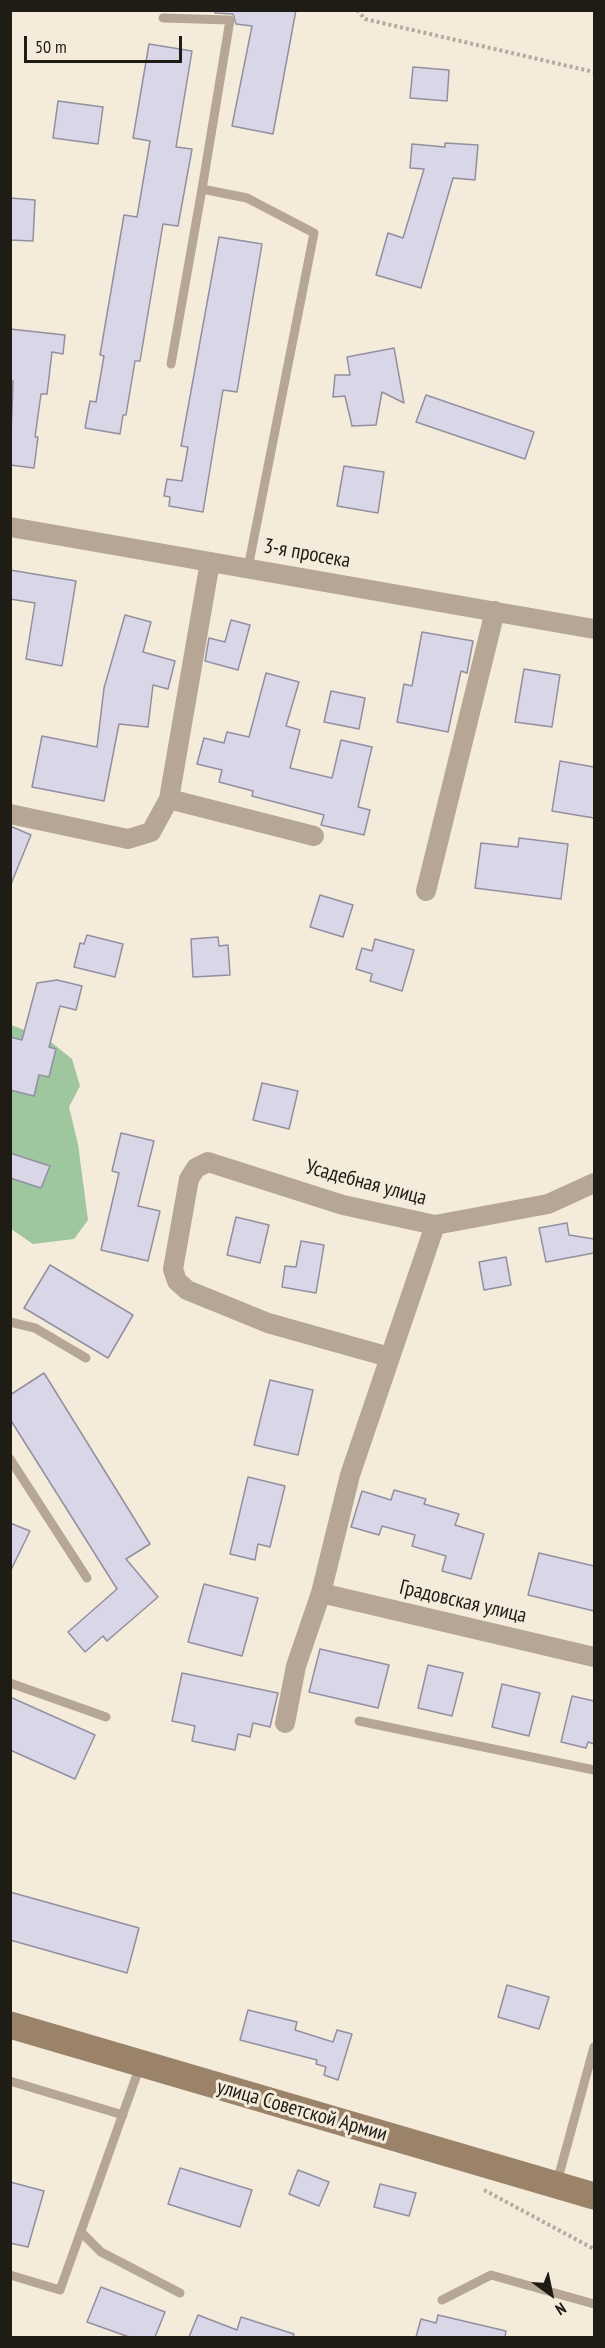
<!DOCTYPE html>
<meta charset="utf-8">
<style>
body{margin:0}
#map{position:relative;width:605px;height:2348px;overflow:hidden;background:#f4ebdb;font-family:"PT Sans Narrow",sans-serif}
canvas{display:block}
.frame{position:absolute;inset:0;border:12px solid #1f1c16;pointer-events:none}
.north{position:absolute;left:521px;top:2264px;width:60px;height:60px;-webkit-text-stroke:4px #f4ebdb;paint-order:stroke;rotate:147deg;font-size:16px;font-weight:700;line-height:24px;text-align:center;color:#1f1c16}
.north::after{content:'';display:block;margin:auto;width:21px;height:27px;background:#1f1c16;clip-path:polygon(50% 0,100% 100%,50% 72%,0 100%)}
.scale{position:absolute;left:24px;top:36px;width:158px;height:27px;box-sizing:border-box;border:3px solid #1f1c16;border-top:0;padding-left:8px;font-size:18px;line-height:21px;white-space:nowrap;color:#1f1c16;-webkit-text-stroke:4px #f4ebdb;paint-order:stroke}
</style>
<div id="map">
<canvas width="605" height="2348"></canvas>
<div class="frame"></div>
<div class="north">N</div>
<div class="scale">50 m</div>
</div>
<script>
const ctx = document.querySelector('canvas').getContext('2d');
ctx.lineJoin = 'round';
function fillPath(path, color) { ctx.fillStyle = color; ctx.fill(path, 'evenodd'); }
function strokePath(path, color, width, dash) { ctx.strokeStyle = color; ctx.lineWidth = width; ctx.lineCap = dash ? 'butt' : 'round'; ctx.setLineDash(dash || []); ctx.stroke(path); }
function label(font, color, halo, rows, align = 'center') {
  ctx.font = font + ' "PT Sans Narrow",sans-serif'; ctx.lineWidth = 6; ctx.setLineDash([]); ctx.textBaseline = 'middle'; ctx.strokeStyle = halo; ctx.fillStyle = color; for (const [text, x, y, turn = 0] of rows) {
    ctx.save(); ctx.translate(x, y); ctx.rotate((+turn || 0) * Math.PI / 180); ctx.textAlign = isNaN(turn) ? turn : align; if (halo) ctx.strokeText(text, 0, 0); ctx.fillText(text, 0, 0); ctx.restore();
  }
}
const forest = new Path2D(`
 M11 1025 46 1038 72 1059 80 1086 69 1107 78 1144 88 1220 74 1239 33 1244 11 1229Z`);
const building = new Path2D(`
 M216 10H296L273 134 232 126 252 26 236 24 233 14 215 13Z
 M149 44 192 51 176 147 192 149 178 226 163 224 140 361H135L126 415H123L120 434 85 428 90 401 96 402 104 356 100 355 124 215 137 217 150 141 133 138Z
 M413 67 449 70 447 101 410 98Z
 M58 101 103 107 98 144 53 138Z
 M445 143 478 145 475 180 453 178 421 288 376 275 388 233 403 238 424 169 410 168 412 144 445 147Z
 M10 198 35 200 33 241 10 240Z
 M219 237 262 244 237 392 223 390 203 512 169 506 170 497 164 496 167 479 182 481 188 447 181 446Z
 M10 329 65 335 63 354 52 352 47 394H41L35 437H38L34 468 10 465 13 381 10 380Z
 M394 348 404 403 382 392 376 425 352 426 345 396 333 397 335 375H350L347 357Z
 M426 395 534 432 525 459 416 422Z
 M344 466 384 472 378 513 337 506Z
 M10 570 76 581 62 666 26 659 35 603 10 599Z
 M125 615 151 622 143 652 175 661 168 689 153 685 148 727 119 724 104 801 32 787 42 736 97 747 104 688Z
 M231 620 250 625 238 670 205 661 209 638 225 642Z
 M422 632 473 641 467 673 461 671 448 732 397 722 404 684 412 686Z
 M524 669 560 675 552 727 515 722Z
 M266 673 299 682 286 726 300 730 290 768 332 778 341 740 372 747 358 807 370 810 364 835 321 825 324 815 252 796 253 791 219 782 222 770 197 764 204 738 224 743 227 732 249 737Z
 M331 691 365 698 359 729 324 722Z
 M560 761 594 767V818L552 811Z
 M10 826 31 835 11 884H10Z
 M519 838 568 844 561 899 475 888 481 843 518 847Z
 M320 895 353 905 343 937 310 927Z
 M87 935 123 944 115 977 74 967 80 943 84 944Z
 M218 937 219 946 228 945 230 975 193 977 191 939Z
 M375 939 414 950 402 991 370 981 372 974 356 969 362 948 372 951Z
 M57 980 82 986 76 1010 60 1006 49 1047 56 1049 49 1077 39 1075 34 1096 10 1090V1037L22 1040 37 983Z
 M262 1083 298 1091 289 1129 253 1120Z
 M121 1133 154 1141 138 1206 160 1211 148 1261 101 1250 119 1173 112 1171Z
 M10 1153 50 1166 41 1188 10 1178Z
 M236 1217 269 1225 260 1263 227 1255Z
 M567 1223 569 1235 594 1239V1253L546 1262 539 1228Z
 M301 1241 324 1245 316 1293 282 1287 285 1266 296 1267Z
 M506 1257 511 1285 484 1290 479 1262Z
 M50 1265 133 1315 108 1358 24 1308Z
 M44 1373 150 1544 126 1559 158 1597 107 1641 103 1636 85 1652 68 1632 117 1589 10 1419V1395Z
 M270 1380 313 1390 298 1455 254 1445Z
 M248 1477 285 1486 270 1547 258 1544 255 1560 230 1554Z
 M394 1490 426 1499 424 1504 459 1514 455 1525 484 1534 471 1579 442 1571 446 1556 412 1546 415 1535 382 1526 379 1535 351 1527 362 1491 391 1500Z
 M10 1523 30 1531 10 1572Z
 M539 1553 594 1566V1611L528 1595Z
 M204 1584 258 1598 242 1656 188 1642Z
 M320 1649 389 1665 378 1708 309 1692Z
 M428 1665 463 1673 452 1716 418 1708Z
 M182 1673 278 1693 270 1727 253 1723 250 1737 238 1734 235 1750 192 1741 195 1726 172 1721Z
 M502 1684 540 1693 529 1736 492 1727Z
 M572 1696 594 1701V1744L588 1742 586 1748 561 1742Z
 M10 1697 95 1735 75 1779 10 1750Z
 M10 1892 139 1928 127 1973 10 1940Z
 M507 1985 549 1997 539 2029 498 2017Z
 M248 2010 297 2022 295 2030 333 2042 337 2030 352 2034 338 2080 324 2075 326 2067 316 2064 317 2060 240 2040Z
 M180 2168 252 2190 240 2227 168 2204Z
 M298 2170 329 2182 319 2206 289 2194Z
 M10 2182 44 2191 28 2247 10 2243Z
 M380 2184 416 2193 409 2216 374 2207Z
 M101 2287 165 2312 155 2337H129L87 2322Z
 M198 2315 237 2330 241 2317 294 2334 293 2337H189Z
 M438 2315 506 2331 505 2337H416L421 2319 436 2323Z`);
const path = new Path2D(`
 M357 10 365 19 594 72
 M484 2190 594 2249`);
const lane = new Path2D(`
 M163 18 230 20 202 189
 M171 364 202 189 247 198 314 233 248 568
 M10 1322 35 1328 86 1358
 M10 1459 87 1578
 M10 1683 106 1717
 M359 1721 594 1770
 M10 2081 123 2115
 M557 2182 594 2047
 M81 2232 101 2252 180 2293
 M10 2275 60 2290 140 2066
 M442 2300 491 2275 594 2304`);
const street = new Path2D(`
 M10 527 594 629
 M169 799 314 836
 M10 814 128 839 151 832 169 799 210 562
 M426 891 495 611
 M389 1357 268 1323 187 1290 177 1281 173 1269 189 1179 196 1168 208 1162 343 1205 435 1225 548 1204 594 1183
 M321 1593 594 1657
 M285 1723 296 1666 321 1593 350 1475 435 1225`);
const secondary = new Path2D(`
 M10 2025 594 2196`);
const streetNames = [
 ["3-я просека",307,554,10],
 ["Усадебная улица",366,1183,15],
 ["Градовская улица",463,1602,13],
 ["улица Советской Армии",302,2111,16]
];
fillPath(forest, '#9ec69f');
fillPath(building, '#d8d6e7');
strokePath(building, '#9290a0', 1.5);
strokePath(path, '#b3ab9e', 4, [3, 3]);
strokePath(lane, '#b6a695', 9);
strokePath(street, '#b6a695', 20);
strokePath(secondary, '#9b836a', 27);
label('21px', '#1f1c16', '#f4ebdb', streetNames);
</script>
